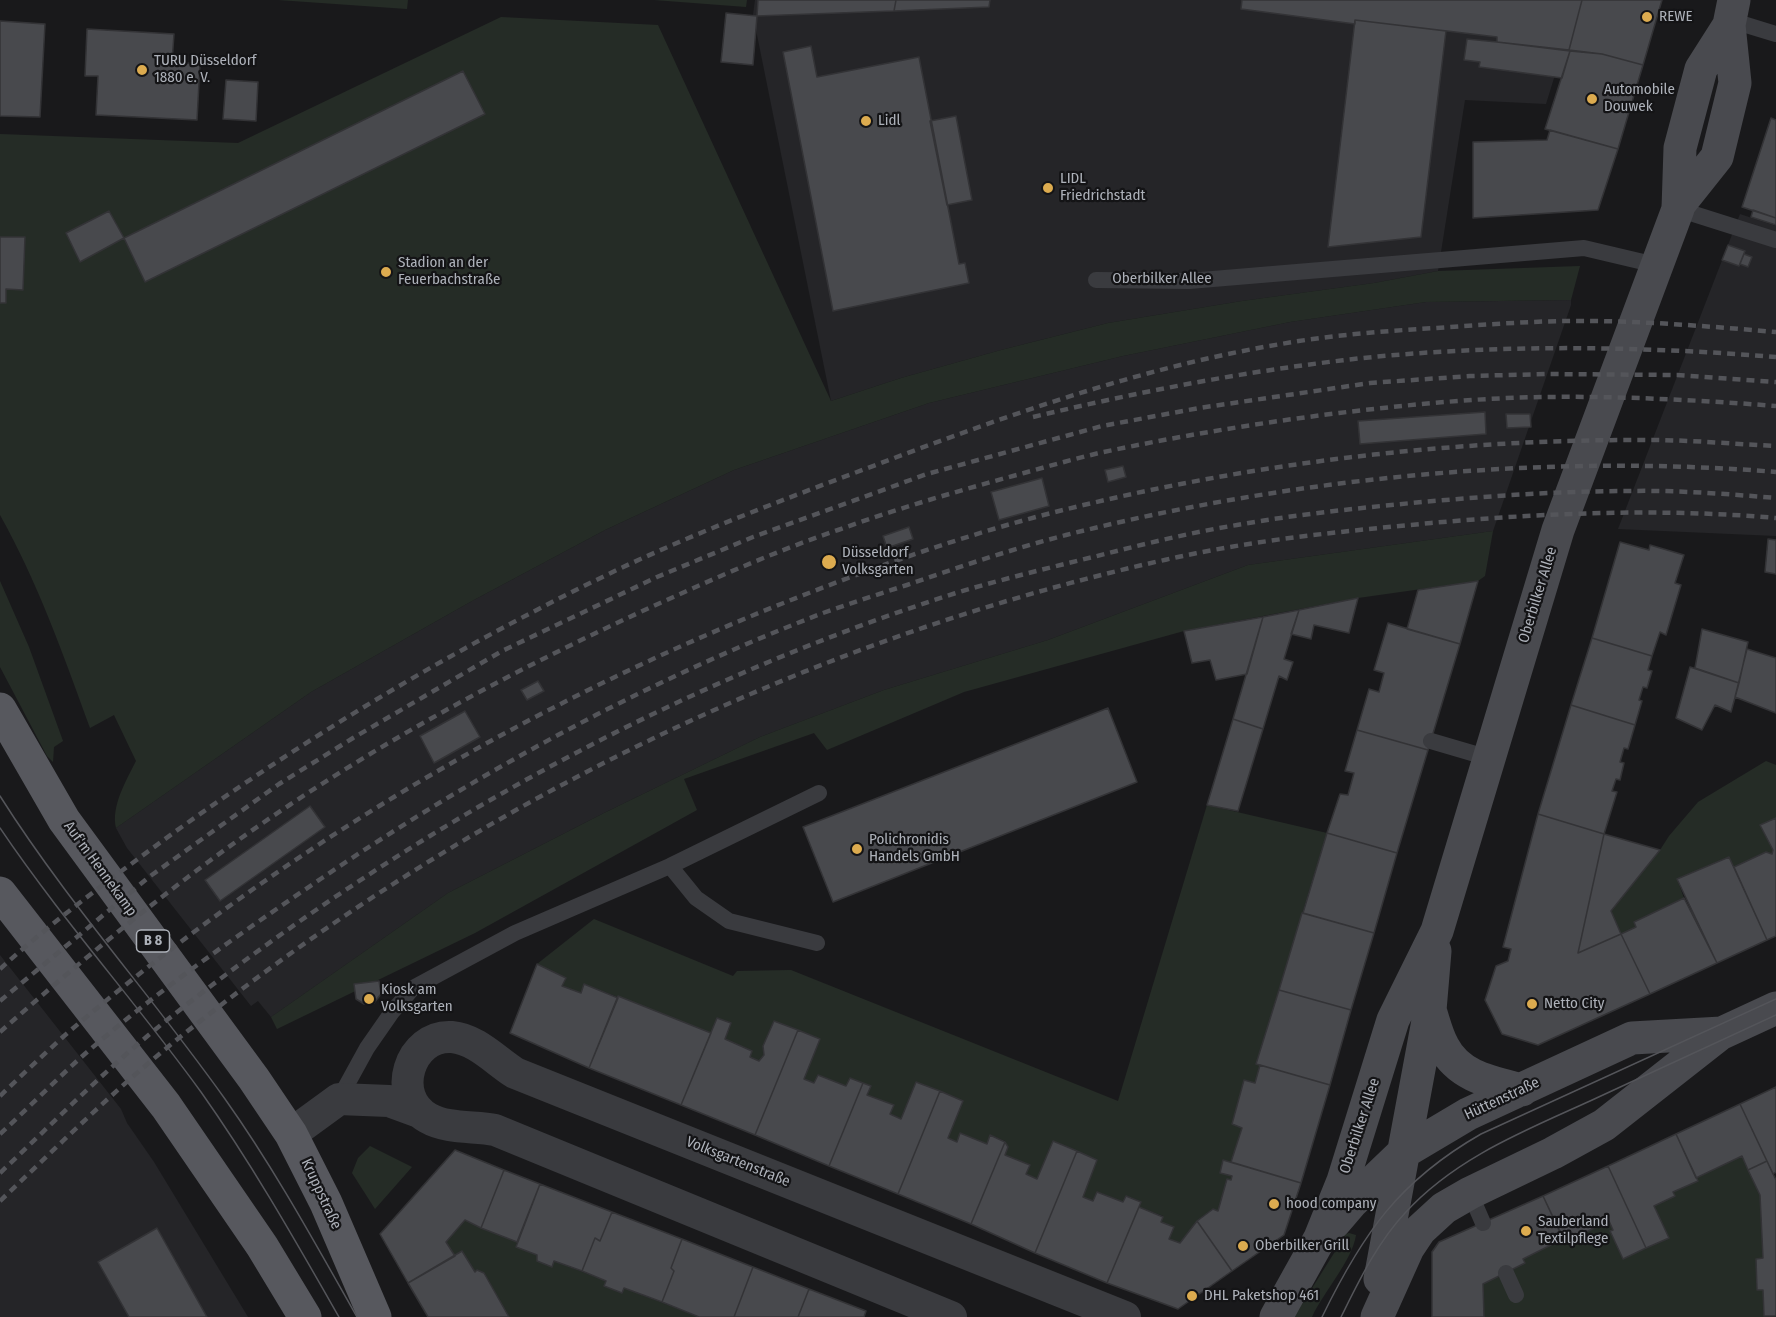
<!DOCTYPE html>
<meta charset="utf-8">
<style>
body{margin:0}
canvas{display:block;background:#19191b}
</style>
<canvas width="1776" height="1317"></canvas>
<script>
const ctx = document.querySelector('canvas').getContext('2d');
ctx.lineJoin = 'round';
function fillPath(path, color) { ctx.fillStyle = color; ctx.fill(path, 'evenodd'); }
function strokePath(path, color, width, dash) { ctx.strokeStyle = color; ctx.lineWidth = width; ctx.lineCap = dash ? 'butt' : 'round'; ctx.setLineDash(dash || []); ctx.stroke(path); }
function label(font, color, halo, rows, align = 'center') {
  ctx.font = font + ' "Fira Sans Condensed",sans-serif'; ctx.lineWidth = 4.5; ctx.setLineDash([]); ctx.textBaseline = 'middle'; ctx.strokeStyle = halo; ctx.fillStyle = color; for (const [text, x, y, turn = 0] of rows) {
    ctx.save(); ctx.translate(x, y); ctx.rotate((+turn || 0) * Math.PI / 180); ctx.textAlign = isNaN(turn) ? turn : align; if (halo) ctx.strokeText(text, 0, 0); ctx.fillText(text, 0, 0); ctx.restore();
  }
}
const built = new Path2D(`
 M755 0H1578L1546 104 1465 100 1438 271 1374 283 1242 301 1108 323 1001 350 901 378 831 401 753 15Z
 M1740 214 1776 226V536L1618 529Z
 M1571 300V305L1493 531 1248 565 1048 640 884 690 760 737 604 813 448 893 271 1017 258 1001 251 1006 127 848 116 828 311 692 472 601 605 530 734 470 929 403 1123 356 1290 322 1426 302Z
 M0 955 121 1109 127 1123 154 1162 248 1317H0Z`);
const green = new Path2D(`
 M278 0H408L407 9Z
 M654 0H747L746 7Z
 M501 17 658 25 831 401 901 378 1001 350 1108 323 1242 301 1374 283 1438 271 1580 266 1571 300 1426 302 1290 322 1123 356 929 403 734 470 605 530 472 601 311 692 116 828C111 806 126 781 136 761L114 715 90 728C64 656 38 583 0 515V134L238 143Z
 M1493 531 1485 576 1478 581 1358 598 1184 631 964 692 827 750 814 733 684 779 697 810 475 933 277 1029 271 1017 448 893 604 813 760 737 884 690 1048 640 1248 565Z
 M0 581 29 647 63 741 54 747 53 762 47 756 0 667Z
 M1766 761 1776 765V818L1760 825 1773 850 1772 854 1766 852 1734 867 1728 857 1677 879 1684 898 1634 922 1636 927 1621 934 1611 911 1660 850 1669 836 1698 802Z
 M1207 805 1327 833 1256 1064 1260 1065 1255 1083 1244 1080 1232 1124 1242 1128 1231 1162 1223 1160 1220 1172 1232 1176 1231 1180H1227L1218 1211 1213 1209 1197 1221 1180 1243 1169 1239 1173 1227 1161 1222 1163 1216 1139 1207 1140 1201 1127 1196 1123 1202 1098 1192 1093 1201 1083 1197 1097 1160 1054 1141 1037 1179 1026 1174 1029 1165 1005 1155 1008 1147 1005 1141 990 1135 987 1144 960 1133 957 1142 948 1138 962 1101 916 1082 901 1119 890 1114 894 1105 867 1095 871 1086 850 1078 846 1086 818 1075 814 1083 804 1079 819 1039 774 1021 763 1046 764 1055 759 1061 750 1057 752 1051 725 1039 731 1023 711 1033 584 984 581 993 562 986 566 978 537 964 594 919 733 976 737 971 791 970 1118 1101Z
 M370 1146 412 1167 375 1209 352 1173 358 1158Z
 M1742 1156 1760 1195 1763 1258 1756 1259 1757 1290H1763L1764 1316 1776 1317H1484L1483 1284 1525 1263 1523 1259 1563 1239 1565 1242 1609 1221 1613 1230 1610 1231 1623 1259 1668 1238 1654 1206 1675 1196 1673 1192 1697 1181 1696 1178Z
 M465 1220 517 1242 516 1247 537 1255V1261L552 1266 554 1261 606 1281 604 1286 621 1293 624 1288 699 1317H509L484 1273 477 1270 475 1272 462 1251 455 1256 446 1242Z
 M1349 1233 1356 1235C1352 1261 1324 1291 1312 1317H1294L1346 1234Z`);
const building = new Path2D(`
 M758 0H896L894 11 757 16Z
 M896 0H990L989 7 894 11Z
 M1242 0H1582L1569 50 1497 42V37L1355 20V24L1241 9Z
 M1582 0H1662L1643 65 1602 54 1569 50Z
 M726 13 757 16 753 65 721 62Z
 M1355 20 1446 31 1421 237 1328 247Z
 M0 21 45 24 40 117 0 116Z
 M87 29 174 34 172 62 200 64 197 120 96 115 98 76H85Z
 M1467 39 1497 42 1570 51 1562 78 1479 67 1480 62 1464 60Z
 M811 46 817 77 919 57 959 264 965 263 969 283 833 311 783 52Z
 M1570 51 1602 54 1643 65 1618 149 1545 129Z
 M463 71 485 114 145 282 124 238Z
 M226 80 258 82 256 121 223 119Z
 M956 116 972 200 947 205 930 121Z
 M1771 118 1776 120V218L1742 207Z
 M1550 130 1618 149 1598 210 1473 218V142L1547 140Z
 M1753 210 1776 218V225L1751 217Z
 M109 211 124 238 80 262 66 233Z
 M0 237H25L23 290 6 289V303H0Z
 M1728 245 1745 251 1739 266 1722 260Z
 M1744 254 1752 257 1748 267 1740 264Z
 M1485 412 1486 434 1360 444 1358 421Z
 M1506 414H1530L1531 427 1507 428Z
 M1123 466 1126 477 1108 482 1105 470Z
 M1042 478 1049 506 999 520 991 492Z
 M909 527 913 539 887 548 883 536Z
 M1768 539 1776 540V574L1765 572Z
 M1620 542 1649 550 1650 545 1684 555 1675 583 1681 585 1666 635 1660 632 1652 656 1592 638Z
 M1478 581 1460 644 1407 629 1418 590Z
 M1358 598 1349 633 1314 625 1311 639 1291 634 1299 610Z
 M1299 610 1284 659 1293 662 1287 680 1279 676 1263 729 1233 719 1263 617Z
 M1263 617 1247 674 1216 680 1210 660 1192 663 1184 631Z
 M1388 623 1460 644 1428 750 1357 730 1369 689 1379 692 1384 673 1374 670Z
 M1702 629 1748 642 1739 683 1695 668Z
 M1592 638 1652 656 1648 670 1652 671 1647 688 1643 687 1639 700 1642 701 1635 725 1571 705Z
 M1747 649 1776 658V713L1735 697Z
 M1690 667 1739 683 1731 712 1715 705 1702 730 1676 718Z
 M538 681 544 691 527 700 521 690Z
 M1571 705 1635 725 1628 749 1624 748 1620 762 1624 763 1620 780 1616 779 1612 791 1617 792 1604 834 1538 814Z
 M1108 708 1137 782 833 902 803 827Z
 M465 711 480 737 434 763 420 736Z
 M1233 719 1263 729 1238 811 1207 805Z
 M1357 730 1428 750 1397 853 1327 833 1340 794 1348 795 1354 773 1345 771Z
 M310 806 325 827 220 901 205 880Z
 M1538 814 1604 834 1578 953 1621 934 1650 994 1538 1045 1502 1034 1485 1000 1496 966 1508 961 1511 949 1503 947Z
 M1776 818V936L1767 940 1734 867 1766 852 1772 854 1773 850 1760 825Z
 M1327 833 1397 853 1374 933 1303 913Z
 M1604 834 1660 850 1611 911 1621 934 1578 953Z
 M1729 857 1767 940 1717 963 1677 879Z
 M1684 898 1717 963 1650 994 1621 934 1636 927 1634 922Z
 M1302 913 1374 933 1351 1010 1279 990Z
 M537 964 566 978 562 986 581 993 584 984 618 998 589 1068 510 1033Z
 M379 981 381 994 374 1003 364 1004 356 999 354 984Z
 M1279 990 1351 1010 1330 1085 1256 1064Z
 M618 996 711 1033 681 1105 589 1068Z
 M717 1018 731 1023 725 1039 752 1051 750 1057 759 1061 764 1055 763 1046 774 1021 798 1030 755 1135 681 1105Z
 M798 1030 820 1039 804 1079 814 1083 818 1075 846 1086 850 1078 863 1083 829 1166 755 1135Z
 M1260 1065 1330 1085 1301 1183 1231 1162 1242 1128 1232 1124 1244 1080 1255 1083Z
 M916 1082 940 1091 898 1194 829 1166 863 1083 871 1086 867 1095 894 1105 890 1114 901 1119Z
 M1776 1087V1172L1773 1174 1740 1104Z
 M940 1091 963 1101 948 1138 957 1142 960 1133 987 1144 990 1135 1005 1142 971 1224 898 1194Z
 M1740 1104 1767 1161 1748 1170 1742 1156 1696 1178 1676 1134Z
 M1676 1134 1698 1181 1673 1192 1675 1196 1654 1206 1669 1238 1646 1248 1608 1166Z
 M1053 1141 1077 1151 1035 1253 971 1224 1005 1142 1008 1147 1005 1155 1030 1165 1026 1174 1037 1179Z
 M455 1150 504 1170 481 1228 465 1220 446 1242 455 1256 408 1283 380 1234Z
 M1077 1151 1097 1160 1083 1197 1093 1201 1097 1192 1123 1202 1126 1196 1141 1202 1107 1283 1035 1253Z
 M1223 1160 1301 1183 1284 1235 1232 1271 1197 1221 1213 1209 1218 1211 1227 1179 1231 1180 1232 1176 1220 1173Z
 M1767 1161 1776 1180V1316H1764L1763 1290H1757L1756 1259 1763 1258 1760 1195 1748 1170Z
 M1608 1166 1646 1248 1623 1259 1610 1231 1613 1230 1609 1221 1565 1242 1543 1196Z
 M504 1170 540 1184 517 1242 481 1228Z
 M540 1184 612 1212 600 1241 595 1238 582 1271 554 1261 552 1267 537 1261V1255L516 1247Z
 M1543 1196 1563 1239 1523 1259 1525 1263 1483 1284 1484 1317H1432V1252L1439 1242Z
 M1139 1207 1163 1217 1161 1222 1174 1227 1169 1239 1180 1243 1197 1221 1232 1271 1178 1309 1107 1283Z
 M612 1212 682 1239 671 1268 674 1271 662 1302 624 1288 622 1293 604 1286 606 1281 582 1271 595 1238 600 1241Z
 M157 1228 207 1317H129L98 1262Z
 M682 1239 753 1267 734 1317H699L662 1302 674 1271 671 1268Z
 M462 1251 475 1272 477 1270 484 1273 509 1317H428L408 1283Z
 M753 1267 809 1289 798 1317H734Z
 M809 1289 866 1311 864 1317H798Z`);
const service = new Path2D(`
 M1730 20 1776 34
 M1678 209 1776 240
 M1096 280 1189 281 1584 248 1656 265
 M1431 741 1489 758
 M670 866 696 898 729 921 817 943
 M339 1099 367 1048 392 1012 413 988 515 933 670 866 819 793
 M1470 1193 1483 1223
 M1506 1273 1516 1295`);
const minor = new Path2D(`
 M291 1134 339 1099 389 1101 419 1112
 M951 1317 495 1130C474 1126 447 1129 428 1118 390 1097 409 1034 452 1037 476 1039 496 1061 515 1073L1125 1317`);
const secondary = new Path2D(`
 M1678 206 1717 157 1735 83 1729 25
 M1430 1010C1434 1022 1437 1035 1443 1046 1459 1077 1491 1082 1522 1090
 M1334 1223 1352 1202 1404 1152 1468 1114 1632 1038 1722 1033 1776 1008
 M1380 1279 1430 1010 1435 951
 M1276 1317 1320 1238 1343 1181 1393 1020 1437 931 1558 530 1678 209 1680 148 1701 69 1729 25 1734 0
 M1377 1317 1408 1248 1420 1230 1444 1208 1470 1193 1553 1153 1604 1125 1720 1034`);
const primary = new Path2D(`
 M0 709 64 820 254 1079 291 1134 326 1203 375 1317
 M0 893 166 1106 262 1246 305 1317`);
const tram = new Path2D(`
 M0 796C67 902 152 996 225 1099 274 1168 315 1243 357 1317
 M0 828C62 920 136 1002 201 1092 252 1164 295 1240 339 1317
 M1322 1317C1363 1233 1399 1181 1481 1134L1776 999
 M1341 1317C1359 1281 1377 1243 1405 1213 1455 1158 1524 1131 1590 1101 1652 1072 1714 1044 1776 1015`);
const rail = new Path2D(`
 M1033 417C1142 391 1252 370 1363 358 1501 344 1639 346 1776 357
 M0 969C55 919 116 875 176 831 316 731 464 643 619 569 704 529 793 496 881 463 1011 414 1143 367 1281 344 1332 335 1384 331 1436 328 1478 325 1520 322 1562 321 1633 320 1705 326 1776 332
 M0 1001 149 877 279 784 353 738 502 651 657 577 753 537 927 474 1102 426 1199 408 1370 383 1470 376 1547 374 1677 375 1776 382
 M0 1032C92 951 188 872 291 804 404 729 525 665 649 608 711 580 773 552 838 530 899 508 961 490 1024 473 1049 466 1074 459 1099 453 1179 436 1258 423 1339 413 1406 405 1475 398 1543 397 1621 396 1698 400 1776 406
 M0 1096C21 1076 42 1056 64 1036 276 854 522 707 781 604 871 568 964 535 1059 511 1251 463 1451 439 1649 440 1691 440 1734 444 1776 446
 M0 1134C26 1110 52 1084 78 1060 154 993 238 935 322 878 479 772 646 681 823 613 851 603 879 594 907 585 959 567 1012 549 1066 535 1291 478 1544 453 1776 472
 M0 1173C55 1121 108 1067 167 1020 403 833 672 683 959 592 1003 579 1048 568 1093 557 1140 545 1188 533 1237 525 1298 514 1360 508 1422 502 1491 496 1560 491 1629 491 1677 490 1727 494 1776 498
 M0 1201C57 1147 113 1091 174 1042 465 807 812 636 1178 557 1261 539 1346 531 1431 523 1545 513 1662 508 1776 518`);
const markers = [
 [1647,17,6,"#dcab4f"],
 [142,70,6,"#dcab4f"],
 [1592,99,6,"#dcab4f"],
 [866,121,6,"#dcab4f"],
 [1048,188,6,"#dcab4f"],
 [386,272,6,"#dcab4f"],
 [829,562,8,"#dcab4f"],
 [857,849,6,"#dcab4f"],
 [369,999,6,"#dcab4f"],
 [1532,1004,6,"#dcab4f"],
 [1274,1204,6,"#dcab4f"],
 [1526,1231,6,"#dcab4f"],
 [1243,1246,6,"#dcab4f"],
 [1192,1296,6,"#dcab4f"]
];
const shields = [
 [153,941,33]
];
const shieldNames = [
 ["B 8",153,941]
];
const poiNames = [
 ["REWE",1659,17],
 ["TURU Düsseldorf",154,61],
 ["1880 e. V.",154,78],
 ["Automobile",1604,90],
 ["Douwek",1604,107],
 ["Lidl",878,121],
 ["LIDL",1060,179],
 ["Friedrichstadt",1060,196],
 ["Stadion an der",398,263],
 ["Feuerbachstraße",398,280],
 ["Düsseldorf",842,553],
 ["Volksgarten",842,570],
 ["Polichronidis",869,840],
 ["Handels GmbH",869,857],
 ["Kiosk am",381,990],
 ["Volksgarten",381,1007],
 ["Netto City",1544,1004],
 ["hood company",1286,1204],
 ["Sauberland",1538,1222],
 ["Textilpflege",1538,1239],
 ["Oberbilker Grill",1255,1246],
 ["DHL Paketshop 461",1204,1296]
];
const streetNames = [
 ["Oberbilker Allee",1162,279],
 ["Oberbilker Allee",1538,595,-73],
 ["Auf'm Hennekamp",100,869,54],
 ["Hüttenstraße",1502,1099,-25],
 ["Oberbilker Allee",1360,1126,-72],
 ["Volksgartenstraße",738,1162,22],
 ["Kruppstraße",321,1194,65]
];
fillPath(built, '#252528');
fillPath(green, '#252c26');
fillPath(building, '#48494d');
strokePath(building, '#333336', 1.5);
strokePath(service, '#3a3b3f', 16);
strokePath(minor, '#3a3b3f', 32);
strokePath(secondary, '#494a4f', 33);
strokePath(primary, '#57585e', 33);
strokePath(tram, '#54555a', 1.5);
strokePath(rail, '#54555a', 4.5, [8, 6]);
for (const [x, y, r, color] of markers) { const dot = new Path2D(); dot.arc(x, y, r, 0, 2 * Math.PI); ctx.fillStyle = color; ctx.fill(dot); strokePath(dot, '#141416', 2); }
for (const [x, y, w] of shields) { const box = new Path2D(); box.roundRect(x - w / 2, y - 11, w, 22, 4.5); ctx.fillStyle = '#141416'; ctx.fill(box); strokePath(box, '#adb1b9', 1.5); }
label('bold 14px', '#adb1b9', null, shieldNames);
label('15px', '#adb1b9', '#141416', poiNames, 'left');
label('15px', '#adb1b9', '#141416', streetNames);
</script>
